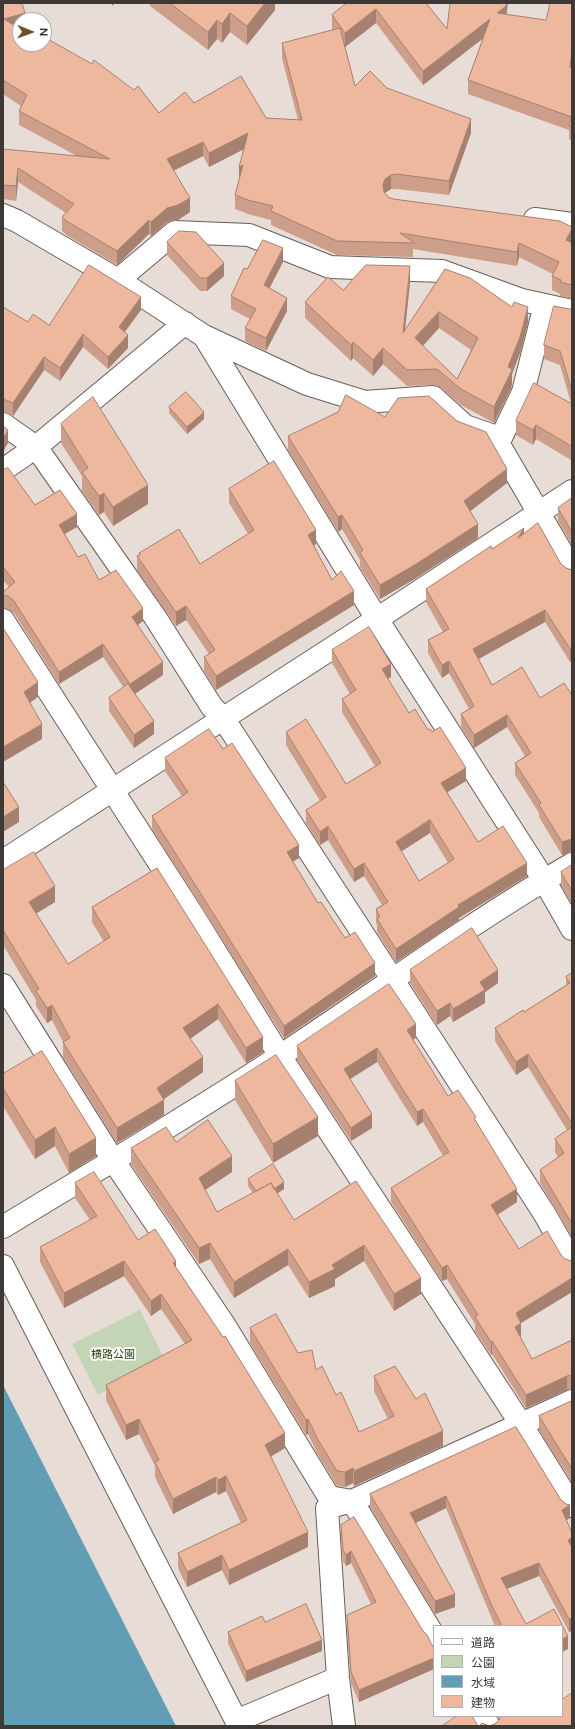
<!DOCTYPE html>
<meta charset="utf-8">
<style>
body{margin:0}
#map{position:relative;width:575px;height:1729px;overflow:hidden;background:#e8dcd7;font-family:Figtree,"Noto Sans JP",sans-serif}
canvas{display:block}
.frame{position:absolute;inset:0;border:4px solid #3e3937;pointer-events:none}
.legend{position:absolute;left:433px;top:1625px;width:130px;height:92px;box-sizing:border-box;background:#fff;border:1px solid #b2b0af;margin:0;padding:5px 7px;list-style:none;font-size:12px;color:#3e3937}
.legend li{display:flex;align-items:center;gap:8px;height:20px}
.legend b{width:20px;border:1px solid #b2b0af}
.north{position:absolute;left:12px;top:12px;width:40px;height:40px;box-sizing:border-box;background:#fff;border:1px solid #b2b0af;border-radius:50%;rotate:91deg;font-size:11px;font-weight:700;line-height:16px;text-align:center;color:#3e3937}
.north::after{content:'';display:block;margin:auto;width:14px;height:18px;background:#6f5026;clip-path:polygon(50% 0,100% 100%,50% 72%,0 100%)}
</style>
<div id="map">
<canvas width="575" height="1729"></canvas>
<div class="frame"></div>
<ul class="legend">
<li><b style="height:5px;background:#fff"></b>道路</li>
<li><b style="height:11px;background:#c4d5b6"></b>公園</li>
<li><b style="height:11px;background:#619eb5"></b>水域</li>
<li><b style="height:11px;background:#eeb89f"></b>建物</li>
</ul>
<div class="north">N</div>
</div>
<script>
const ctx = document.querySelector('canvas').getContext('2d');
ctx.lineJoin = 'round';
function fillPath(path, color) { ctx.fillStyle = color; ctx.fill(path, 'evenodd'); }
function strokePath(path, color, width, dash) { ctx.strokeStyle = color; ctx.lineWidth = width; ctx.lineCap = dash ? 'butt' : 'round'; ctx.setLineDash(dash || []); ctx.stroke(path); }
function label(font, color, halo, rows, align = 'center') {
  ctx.font = font + ' Figtree,"Noto Sans JP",sans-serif'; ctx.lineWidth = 3.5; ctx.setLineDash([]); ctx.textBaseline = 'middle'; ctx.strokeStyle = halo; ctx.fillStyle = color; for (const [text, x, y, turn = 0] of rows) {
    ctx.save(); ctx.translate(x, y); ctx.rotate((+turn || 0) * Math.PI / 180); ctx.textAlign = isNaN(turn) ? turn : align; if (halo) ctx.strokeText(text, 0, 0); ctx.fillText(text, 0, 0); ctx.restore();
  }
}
const green = new Path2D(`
 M140 1310 164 1358 98 1395 72 1344Z`);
const water = new Path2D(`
 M3 1385 176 1726H3Z`);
const minor = new Path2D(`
 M3 215 17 221 118 280 204 336 307 384 365 402 433 397 465 426 494 436 572 570
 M535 219 572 224
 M118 280 175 232 249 235 330 267 442 271 522 300 572 311
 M204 336 377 619 544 880 572 929
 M3 424 36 447 155 617 212 707 223 718 544 1213 572 1262
 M498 444 523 392 545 305
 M3 470 36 447 185 323
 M3 620 194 917 280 1056 521 1424 572 1506
 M3 861 377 619 572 491
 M3 985 113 1160 225 1326 329 1497 352 1501 434 1636
 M3 1227C95 1171 189 1116 280 1056 377 992 471 922 572 864
 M3 1266 239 1726
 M483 1716 489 1726
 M236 1721 338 1678
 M344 1726 338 1678 327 1508 352 1501 572 1401`);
const wall = new Path2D(`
 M3 3 25 20H20V44L159 113 194 103 266 118 298 120 282 58V43L332 30V15L426 3 447 29 507 15 546 20 567 3H572L571 68H572V140L569 139V130L468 94V80L483 38 423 85 376 23 345 47V46L355 86 387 88 471 133 449 195 397 189H391L385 193V194L388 197 393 199 572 227V299L560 296V294L552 290V276L553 274 519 257 517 266 413 249V257L337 255 271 225V220L248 214 235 209V195L239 179 244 149 209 167 203 156 174 170 190 212 178 220 167 222 151 236 149 234 117 265 68 236 62 231V217L66 213 18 182 16 201 3 199V149L77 156 19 125V111L21 106 3 94Z
 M150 3H275V10L247 45 230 32 222 43 217 39 208 50 150 6Z
 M167 242 224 276 207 291H200L167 255Z
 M283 262 269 288 287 311 266 351 245 341V328L250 319 231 309V296L247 269Z
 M445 269 528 323 520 353 512 374V385L511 388 494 423 461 405 437 385 407 386 383 364 373 376 353 358 351 361 305 318V302L343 290 410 282 405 330ZM439 328 471 350 457 379 423 346Z
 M3 307 28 322 49 325 141 310 124 332 128 348 108 369 83 347 60 381 44 370 13 416 4 412Z
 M569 309H572V457L571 460 536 439 533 445 516 435V421L571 403 560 365 544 359V345Z
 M169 407 204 419 187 434 169 413Z
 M61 424 148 504 113 526 104 512 99 515 82 491V476L61 443Z
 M288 436 507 483 470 511 478 538 413 580 380 599 360 567V560L342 529 338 532 288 450Z
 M3 470 35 505 77 527 65 534 78 557 99 580 143 621 137 625 163 675 135 694 154 734 134 748 109 711V698L124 688 103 657 59 684 14 613 8 609 3 608V592L9 587 3 580Z
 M229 489 316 544 314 546 332 580 354 605 216 690 204 671V657L209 654 186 620 176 626 137 570V556L139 555V553L200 564 248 534 229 503Z
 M572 498V545L558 521V508Z
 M524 534 566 568 572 570 570 662 545 622 479 659 492 685 540 698 572 695V852L562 855 539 817V813L515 775V763L525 756 507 727 474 748 461 727V714L469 709 449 673 442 678 428 653V640L443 632 426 602V589L492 549Z
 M332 650 391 677 388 679 409 713 428 730 466 781 447 792 478 842 527 876 459 918V920L396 962 377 932V924L376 923V909L382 905 364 876 354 882 328 840 320 845 306 823V810L320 801 286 745V732L346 784 375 766 342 712V699L350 694 332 663ZM430 833 448 863 419 881 401 851Z
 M165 758 299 858 293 862 318 903 375 976 284 1038 152 829V816L182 796 165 771Z
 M572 865V904L561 885V872Z
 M157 868 263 1052 246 1063 218 1019 190 1039 203 1072 163 1099 164 1115 117 1143 63 1057V1042L52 1020 47 1023 36 1006V1000L3 945V870L55 902 36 913 68 964 104 942 92 922V907Z
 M410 970 498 983 485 992V1003L453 1022 450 1016 437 1025 410 983Z
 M572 973V1238L540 1183V1170L558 1157 555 1152V1139L567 1130 528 1067 516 1075 495 1041V1028L524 1012 566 985V977Z
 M416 1038 413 1039 448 1096 476 1121 517 1202 498 1215 519 1249 561 1255 565 1259 572 1261V1292L521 1323V1336L520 1337 532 1359 572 1340V1389L567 1390 526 1408 492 1354 491 1355 475 1331V1324L447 1279 442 1281 391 1202V1188L443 1156 423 1122 417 1126 377 1062 350 1079 372 1128 351 1141 297 1060V1046Z
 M3 1074 96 1156 69 1173 55 1146 35 1159 3 1106Z
 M235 1081 318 1136 273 1163 235 1100Z
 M176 1142 232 1172 205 1190 217 1212 253 1193 248 1186V1179L284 1189 277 1194 294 1220 356 1181 421 1294 394 1311 364 1261 335 1279V1286L309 1298 288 1265 234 1298 210 1259 199 1264 131 1164V1148Z
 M75 1183 138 1240 176 1267 285 1448 271 1456 308 1547 229 1585 222 1570 187 1587 178 1568V1553L241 1523 226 1491 218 1495 216 1492 173 1514 155 1477V1466L139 1434 126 1440 106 1400V1385L185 1344 161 1309 151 1316 124 1276 64 1308 40 1262V1247L90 1220 75 1198Z
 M250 1328 298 1353 316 1370 336 1395 359 1432 388 1419 374 1391V1376L443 1446 354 1486 353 1483 345 1487 337 1486 317 1453 308 1434 306 1435 250 1343Z
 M572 1401V1482L539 1430V1416Z
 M516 1427 561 1500 566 1504 570 1505V1518L566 1520 572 1533V1631L569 1632 539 1576 507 1589 526 1624 554 1609 568 1636V1649L562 1652V1626H495L492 1619 446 1508 415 1523 455 1594V1607L435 1614 370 1507V1494Z
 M341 1525 434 1649V1669L359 1702 351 1683 347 1627V1615L371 1604 351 1563 346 1566 343 1561 341 1536Z
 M265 1622 322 1651 246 1682 228 1643V1632Z`);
const shadedWall = new Path2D(`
 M112 3H115L112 6Z
 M265 3H275V10L247 45V26Z
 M507 3H508L506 20 497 13Z
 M376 9V23L345 47V33Z
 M25 13V20H20V29L4 19Z
 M230 13V32L222 43V24Z
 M490 19V33L423 85V71Z
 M217 20V39L208 50V32Z
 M572 50V64L570 81V67Z
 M471 119V133L449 195V181Z
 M248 133V147L209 167V153Z
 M203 142V156L167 174V159Z
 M243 165 239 181V167Z
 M18 168V182L16 201V186Z
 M391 175V189L385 193 383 199V185L385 179Z
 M190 198V212L178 220 167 222 151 236V222L167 208Z
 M149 220V234L117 265V251Z
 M572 229V243L566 240Z
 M519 243V257L517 266V252Z
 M283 248V262L264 299V285Z
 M224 263V276L207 291V278Z
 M410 266V282L403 349V333Z
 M141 297V310L119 340V327Z
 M287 298V311L266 351V338Z
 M528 307V323L520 353 512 374V385L511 388 494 423V407L508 367Z
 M439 312V328L415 354V338Z
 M83 334V347L60 381V368Z
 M128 335V348L108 369V357Z
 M353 342V358L351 361V345Z
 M383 348V364L373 376V360Z
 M44 357V370L13 416V403Z
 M3 399H4V412H3Z
 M204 412V419L187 434V427Z
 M536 425V439L533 445V430Z
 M8 430V443L3 452V439Z
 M572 443V457L571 460V446Z
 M507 469V483L464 516V501Z
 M148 485V504L113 526V507Z
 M104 493V512L99 515V496Z
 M77 514V527L59 537V525Z
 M342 515V529L338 532V517Z
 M478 524V538L413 580 380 599V585Z
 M524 528V541L518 538Z
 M316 530V544L308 549V535Z
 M354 591V605L216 690V676Z
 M186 606V620L176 626V612Z
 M143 608V621L132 630V617Z
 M545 610V622L473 662V649Z
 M103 644V657L59 684V672Z
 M572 648V661L570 662V649Z
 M449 661V673L442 678V665Z
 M163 662V675L130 697V684Z
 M391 664V677L382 682V669Z
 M38 682V697L24 707V692Z
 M507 715V727L474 748V735Z
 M154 721V734L134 748V735Z
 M42 724V739L3 762V747Z
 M466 768V781L441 796V783Z
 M19 807V822L3 832V817Z
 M430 820V833L396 855V842Z
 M328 826V840L320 845V832Z
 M572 839V852L562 855V842Z
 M299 845V858L287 865V852Z
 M364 863V876L354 882V869Z
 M527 863V876L459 918V920L396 962V949L458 905Z
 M55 886V902L29 918V902Z
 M375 963V976L284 1038V1026Z
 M498 970V983L485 992V1003L453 1022V1009L480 982Z
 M450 1003V1016L437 1025V1011Z
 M218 1004V1019L183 1044V1028Z
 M52 1005V1020L47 1023V1008Z
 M416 1024V1038L407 1043V1030Z
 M263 1037V1052L246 1063V1048Z
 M377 1048V1062L344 1083V1069Z
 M528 1054V1067L516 1075V1062Z
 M203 1057V1072L157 1104V1088Z
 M164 1100V1115L117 1143V1128Z
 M423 1109V1122L417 1126V1112Z
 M372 1114V1128L351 1141V1128Z
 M318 1117V1136L273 1163V1144Z
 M55 1127V1146L35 1159V1140Z
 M96 1138V1156L69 1173V1154Z
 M232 1156V1172L199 1194V1178Z
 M284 1182V1189L260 1204V1198Z
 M517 1189V1202L491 1218V1205Z
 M210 1243V1259L199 1264V1248Z
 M364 1245V1261L335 1279V1286L309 1298V1282L332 1265Z
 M288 1249V1265L234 1298V1282Z
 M124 1261V1276L64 1308V1293Z
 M176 1261V1276L173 1263Z
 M447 1265V1279L442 1281V1268Z
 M421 1278V1294L394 1311V1294Z
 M572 1278V1292L521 1323V1336L515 1340 516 1313Z
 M161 1294V1309L151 1316V1301Z
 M492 1341V1354L491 1355V1342Z
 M567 1376V1390L526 1408V1395Z
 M139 1419V1434L126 1440V1425Z
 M308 1419V1434L306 1435V1420Z
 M443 1431V1446L354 1486V1471Z
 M285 1433V1448L265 1460V1445Z
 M353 1468V1483L345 1487V1472Z
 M226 1476V1491L218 1495V1480Z
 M216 1477V1492L173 1514V1499Z
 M446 1496V1508L410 1526V1513Z
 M570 1505V1518L562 1523V1510Z
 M308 1532V1547L229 1585V1570Z
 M572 1538V1551L568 1540Z
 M351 1551V1563L346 1566V1555Z
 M222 1555V1570L187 1587V1572Z
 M539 1563V1576L501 1591V1578Z
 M455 1594V1607L435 1614V1601Z
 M572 1618V1631L569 1632V1619Z
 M568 1636V1649L562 1652V1639Z
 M322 1640V1651L246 1682V1671Z
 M434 1658V1669L359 1702V1690Z`);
const building = new Path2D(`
 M3 3H22L25 13 4 19 20 29V44H44V37L92 64 94 60 134 90 138 86 159 113 185 92 194 103 241 76 266 118 302 120 282 43 340 28 355 86 370 71 387 88 471 119 449 181 397 174 391 175 385 179 383 185 384 192 388 197 393 199 560 221 572 227V229L566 240 572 243V285L560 282 561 280 552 276 559 262 519 243 517 252 400 233 413 242V243L337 241 271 211 273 206 248 200 235 195 243 165 239 167 248 133 209 153 203 142 167 159 190 198 178 205 167 208 151 222 149 220 117 251 68 222 62 217 74 204 18 168 16 186 3 185V149L110 159 19 111 27 95 3 80Z
 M170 3H265L247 26 230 13 222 24 217 20 208 32Z
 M347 3H426L447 29 450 3H507L506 6 497 13 546 20 550 3H572V50L570 67 572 68V126L569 125 572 117 468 80 490 19 423 71 376 9 345 33 332 15Z
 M179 231 196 232 224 263 207 278H200L167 242Z
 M263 240 283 248 264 285 287 298 266 338 245 328 256 309 231 296 244 268 247 269Z
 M89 265 141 297 119 327 128 335 108 357 83 334 60 368 44 357 13 403 3 399V307L28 322 33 314 49 325Z
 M366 265 410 266 403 333 445 269 470 278 512 307 514 302 528 307 520 337 508 367 512 369 511 372 494 407 461 389 437 369 407 370 383 348 373 360 353 342 351 345 305 302 328 277 343 290ZM439 312 478 338 457 379 415 338Z
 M554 306 569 309H572V391L560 351 544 345Z
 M534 383 572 404V443L571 446 536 425 533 430 516 421Z
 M186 392 204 412 187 427 169 407Z
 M346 395 385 417 398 398 429 396 457 421 486 432 507 469 464 501 478 524 413 566 380 585 360 553 363 550 342 515 338 517 288 436 338 412Z
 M93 397 148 485 113 507 104 493 99 496 82 472 88 468 61 424Z
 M3 426 8 430 3 439Z
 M274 461 316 530 308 535 332 580 341 571 354 591 216 676 204 657 215 650 186 606 176 612 137 556 140 555 139 553 179 529 200 564 254 530 229 489Z
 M8 468 35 505 60 490 77 514 59 525 78 557 85 554 99 580 116 570 143 608 132 617 163 662 130 684 103 644 59 672 14 601 8 596 3 595V592L15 582 3 567V470Z
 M572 498V532L558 508Z
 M538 523 561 564 566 568 572 570V648L570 649 545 610 473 649 492 685 522 667 540 698 564 683 572 695V839L562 842 539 805 541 803 515 763 531 753 507 715 474 735 461 714 474 706 449 661 442 665 428 640 449 629 426 589 491 546 492 549 524 528 518 538Z
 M369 627 391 664 382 669 409 713 415 709 428 730 430 729 432 732 440 727 466 768 441 783 478 842 503 826 527 863 458 905 459 907 396 949 377 919 380 917 376 909 388 902 364 863 354 869 328 826 320 832 306 810 326 797 286 732 306 719 346 784 381 763 342 699 356 690 332 650ZM430 820 454 859 419 881 396 842Z
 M3 628 38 682 24 692 42 724 3 747Z
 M128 684 154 721 134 735 109 698Z
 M209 729 223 749 232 743 299 845 287 852 318 903 321 902 345 938 355 932 375 963 284 1026 152 816 188 792 165 758Z
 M3 782 19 807 3 817Z
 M34 852 55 886 29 902 68 964 110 937 92 907 157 868 263 1037 246 1048 218 1004 183 1028 203 1057 157 1088 164 1100 117 1128 63 1042 70 1038 52 1005 47 1008 36 991 39 989 3 930V870Z
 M572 865V891L561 872Z
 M472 928 498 970 480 982 485 990 453 1009 450 1003 437 1011 410 970Z
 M572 973V1124L528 1054 516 1062 495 1028 523 1010 524 1012 570 983 566 977Z
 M389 984 416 1024 407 1030 448 1096 458 1090 476 1117 474 1118 517 1189 491 1205 519 1249 547 1231 561 1255 565 1259 572 1261V1278L516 1313 521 1323 515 1327 532 1359 572 1340V1375L567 1376 526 1395 492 1341 491 1342 475 1317 478 1315 447 1265 442 1268 391 1188 449 1152 423 1109 417 1112 377 1048 344 1069 372 1114 351 1128 297 1046Z
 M42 1051 96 1138 69 1154 55 1127 35 1140 3 1088V1074Z
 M276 1055 318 1117 273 1144 235 1081Z
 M208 1120 232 1156 199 1178 217 1212 271 1183 294 1220 356 1181 421 1278 394 1294 364 1245 332 1265 335 1269 309 1282 288 1249 234 1282 210 1243 199 1248 131 1148 166 1127 176 1142Z
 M572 1127V1224L540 1170 564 1153 555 1139Z
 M273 1164 284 1182 274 1189 271 1183 256 1191 248 1179Z
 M94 1172 138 1240 155 1229 176 1261 173 1263 223 1337 225 1336 285 1433 265 1445 308 1532 229 1570 222 1555 187 1572 178 1553 247 1520 226 1476 218 1480 216 1477 173 1499 155 1462 159 1460 139 1419 126 1425 106 1385 192 1340 161 1294 151 1301 124 1261 64 1293 40 1247 97 1216 75 1183Z
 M276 1314 298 1353 312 1350 316 1370 322 1366 336 1395 341 1392 359 1432 394 1416 374 1376 395 1366 416 1399 425 1393 443 1431 354 1471 353 1468 345 1472 337 1471 317 1438 308 1419 306 1420 250 1328Z
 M572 1401V1469L539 1416Z
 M516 1427 561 1500 566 1504 570 1505 562 1510 572 1533V1538L568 1540 572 1548V1618L569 1619 539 1563 501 1578 526 1624 554 1609 568 1636 562 1639V1626H502L492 1606 446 1496 410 1513 455 1594 435 1601 370 1494Z
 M354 1517 423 1631 427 1635 434 1649V1658L359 1690 351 1672 347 1615 376 1602 351 1551 346 1555 343 1550 341 1525Z
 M306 1604 322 1640 246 1671 228 1632 262 1616 265 1622Z
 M572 1693V1726H479L482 1723 489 1726 495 1724 500 1719V1716H562V1700Z
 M457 1716H472L478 1726H442Z`);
const parkNames = [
 ["横路公園",113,1355]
];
fillPath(green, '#c4d5b6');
fillPath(water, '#619eb5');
strokePath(minor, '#685e5a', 24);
strokePath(minor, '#fff', 22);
fillPath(wall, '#cd9e89');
fillPath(shadedWall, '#a7816f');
fillPath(building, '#eeb89f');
strokePath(building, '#a7816f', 1);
label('11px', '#2a410c', '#fff', parkNames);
</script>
